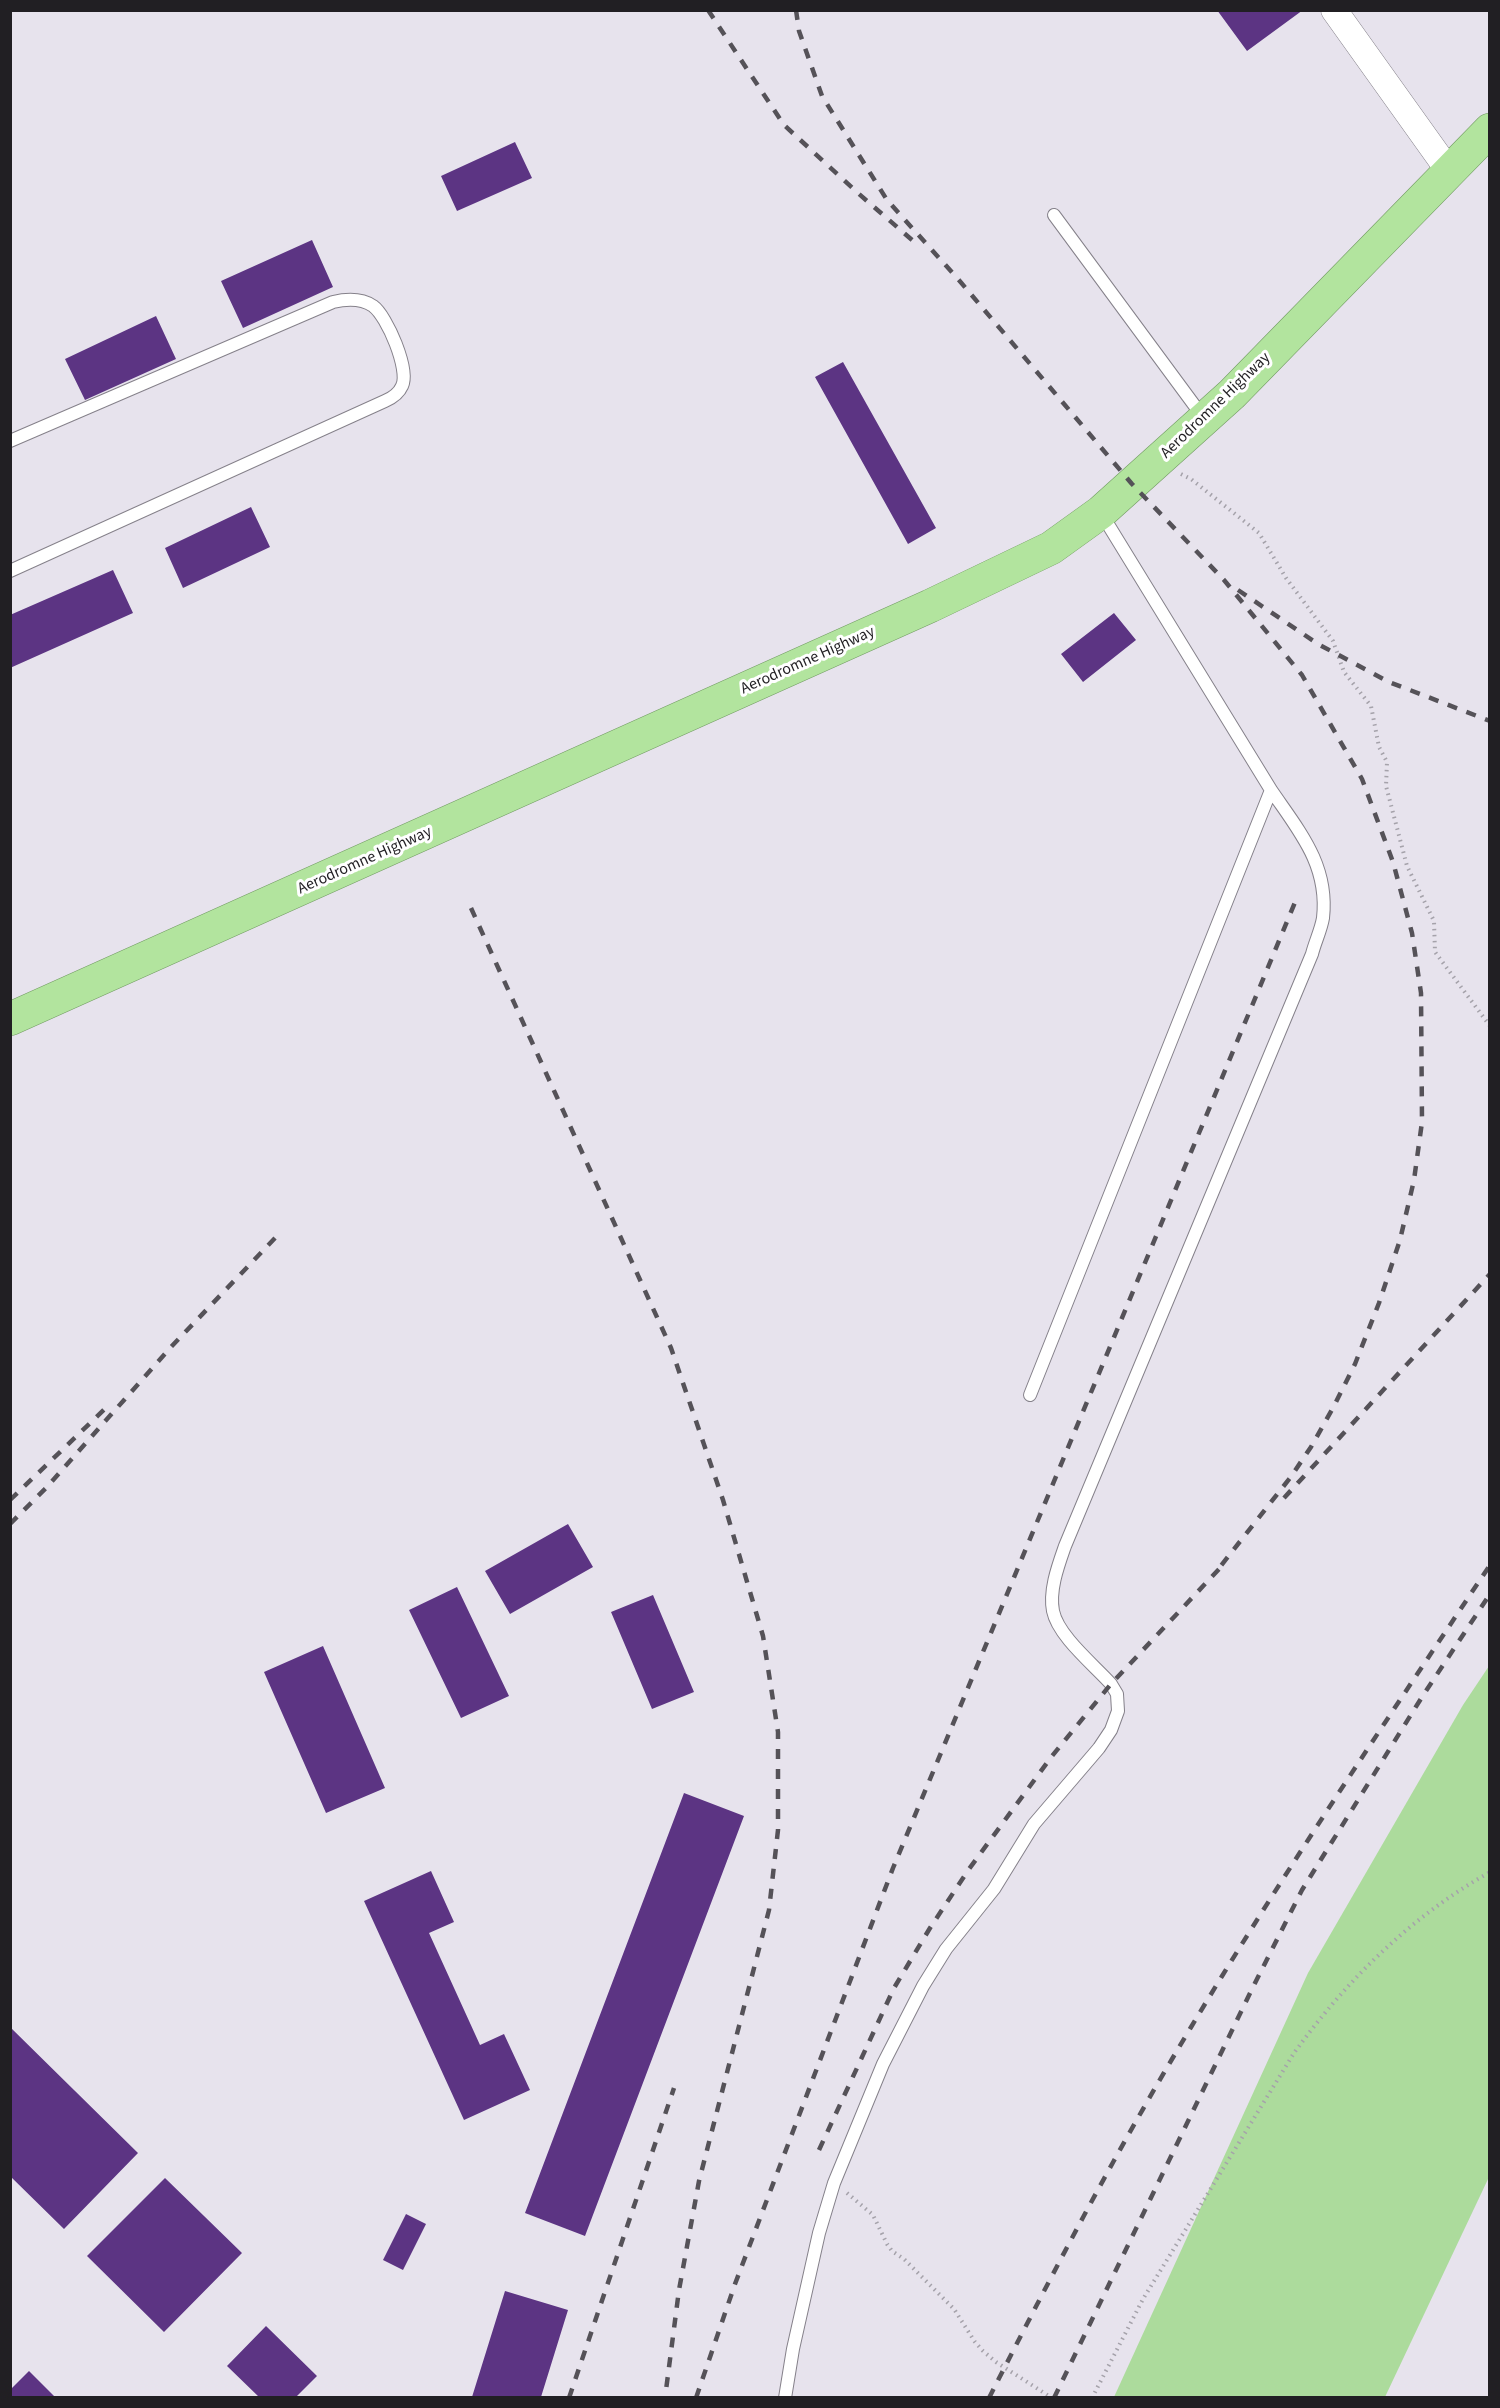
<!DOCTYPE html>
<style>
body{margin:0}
#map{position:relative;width:1500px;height:2408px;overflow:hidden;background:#e7e3ed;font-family:"Source Sans 3",sans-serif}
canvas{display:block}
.frame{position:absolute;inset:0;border:12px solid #211f23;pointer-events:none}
</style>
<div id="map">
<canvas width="1500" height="2408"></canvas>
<div class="frame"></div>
</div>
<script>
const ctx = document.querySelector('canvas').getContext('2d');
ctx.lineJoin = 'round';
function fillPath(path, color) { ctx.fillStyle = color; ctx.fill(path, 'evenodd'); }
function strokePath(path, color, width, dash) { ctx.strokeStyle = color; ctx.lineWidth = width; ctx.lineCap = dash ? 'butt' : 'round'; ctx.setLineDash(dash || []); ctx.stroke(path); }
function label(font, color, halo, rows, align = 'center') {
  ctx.font = font + ' "Source Sans 3",sans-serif'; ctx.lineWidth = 6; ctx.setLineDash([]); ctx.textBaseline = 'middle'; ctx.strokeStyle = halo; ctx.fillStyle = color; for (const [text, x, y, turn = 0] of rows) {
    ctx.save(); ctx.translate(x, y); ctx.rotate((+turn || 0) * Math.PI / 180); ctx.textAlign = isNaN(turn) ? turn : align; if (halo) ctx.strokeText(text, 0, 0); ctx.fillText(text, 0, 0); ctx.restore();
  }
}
const green = new Path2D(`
 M1489 1666V2177L1385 2397H1114L1308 1973 1463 1705Z`);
const building = new Path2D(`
 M1217 10H1303L1247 51Z
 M515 142 532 178 457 211 441 176Z
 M312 240 333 287 243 328 221 281Z
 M156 316 176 359 85 400 65 359Z
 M843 362 936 528 908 544 815 377Z
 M251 507 270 547 183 588 165 548Z
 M113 570 133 613 10 668V615Z
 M1114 613 1136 640 1083 682 1061 654Z
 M568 1524 593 1567 510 1614 485 1571Z
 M457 1587 509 1696 461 1718 409 1610Z
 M653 1595 694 1692 652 1709 611 1612Z
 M323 1646 385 1788 326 1813 264 1672Z
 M684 1793 744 1816 585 2236 525 2213Z
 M431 1871 454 1922 429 1933 480 2045 504 2034 530 2090 464 2120 364 1901Z
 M10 2027 138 2153 64 2229 10 2176Z
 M165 2178 242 2253 164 2332 87 2256Z
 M406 2214 426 2224 403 2270 383 2260Z
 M505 2291 568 2310 541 2397H472Z
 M266 2326 317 2376 296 2397H259L227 2366Z
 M29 2371 55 2397H10V2390Z`);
const path = new Path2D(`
 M1181 474 1191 479 1259 533 1286 578 1333 641 1344 672 1371 706 1379 747 1387 762 1386 786 1407 866 1434 921 1435 952 1490 1026
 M847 2193 873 2215 887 2244 892 2251 904 2259 954 2309 975 2342 983 2351 996 2362 1052 2398
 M1092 2398 1143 2299 1294 2053C1347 1980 1410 1917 1490 1872`);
const service = new Path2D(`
 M1054 215 1203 417
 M10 441 333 302C346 299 361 298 373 306 387 316 410 370 402 386 399 393 392 398 385 401L10 571
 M1030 1395 1271 790 1101 513
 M785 2398 793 2349 819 2233 834 2183 883 2064 923 1986 946 1949 994 1889 1034 1824 1099 1748 1111 1730 1118 1711 1117 1694 1111 1684C1094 1665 1058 1636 1053 1611 1049 1590 1058 1566 1065 1546L1312 954C1315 942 1321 930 1323 918 1329 865 1299 831 1271 790`);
const minor = new Path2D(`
 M1334 10 1449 171`);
const trunk = new Path2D(`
 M10 1019 930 606 1051 548 1101 512 1232 394 1490 130`);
const rail = new Path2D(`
 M708 10 784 125 859 194 919 246
 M796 10 799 31 822 96 887 200 958 279 1132 484 1224 580 1302 675 1362 779 1393 862 1412 933 1421 993 1422 1122 1414 1180 1400 1240 1379 1303 1355 1364 1334 1406 1311 1447 1290 1478 1216 1572
 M1238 590 1318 644 1389 682 1490 721
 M471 908 671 1348 723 1500 763 1636 778 1732V1830L769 1910 699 2181 679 2290 665 2398
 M1284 1498 1490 1274
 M10 1500 110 1404
 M10 1524 46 1488 171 1347 276 1237
 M819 2150 894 1988 930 1928 969 1869 1052 1756 1111 1684 1221 1567
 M569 2398 674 2088
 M696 2398 735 2284 893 1868 1296 900
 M989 2398C1043 2292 1098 2186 1158 2083 1261 1906 1376 1736 1490 1565
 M1054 2398 1252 1989 1302 1890 1422 1697 1490 1594`);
const streetNames = [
 ["Aerodromne Highway",1216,406,-44],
 ["Aerodromne Highway",808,661,-24],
 ["Aerodromne Highway",365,861,-24]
];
fillPath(green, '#acdb9c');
fillPath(building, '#5c3483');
strokePath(service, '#85818a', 14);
strokePath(minor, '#85818a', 27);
strokePath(trunk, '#729b63', 34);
strokePath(path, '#a5a2aa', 4, [1.5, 4.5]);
strokePath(service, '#fff', 12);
strokePath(minor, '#fff', 26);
strokePath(trunk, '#b2e49e', 33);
strokePath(rail, '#555258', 4.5, [10, 10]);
label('16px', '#211f23', '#fff', streetNames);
</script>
